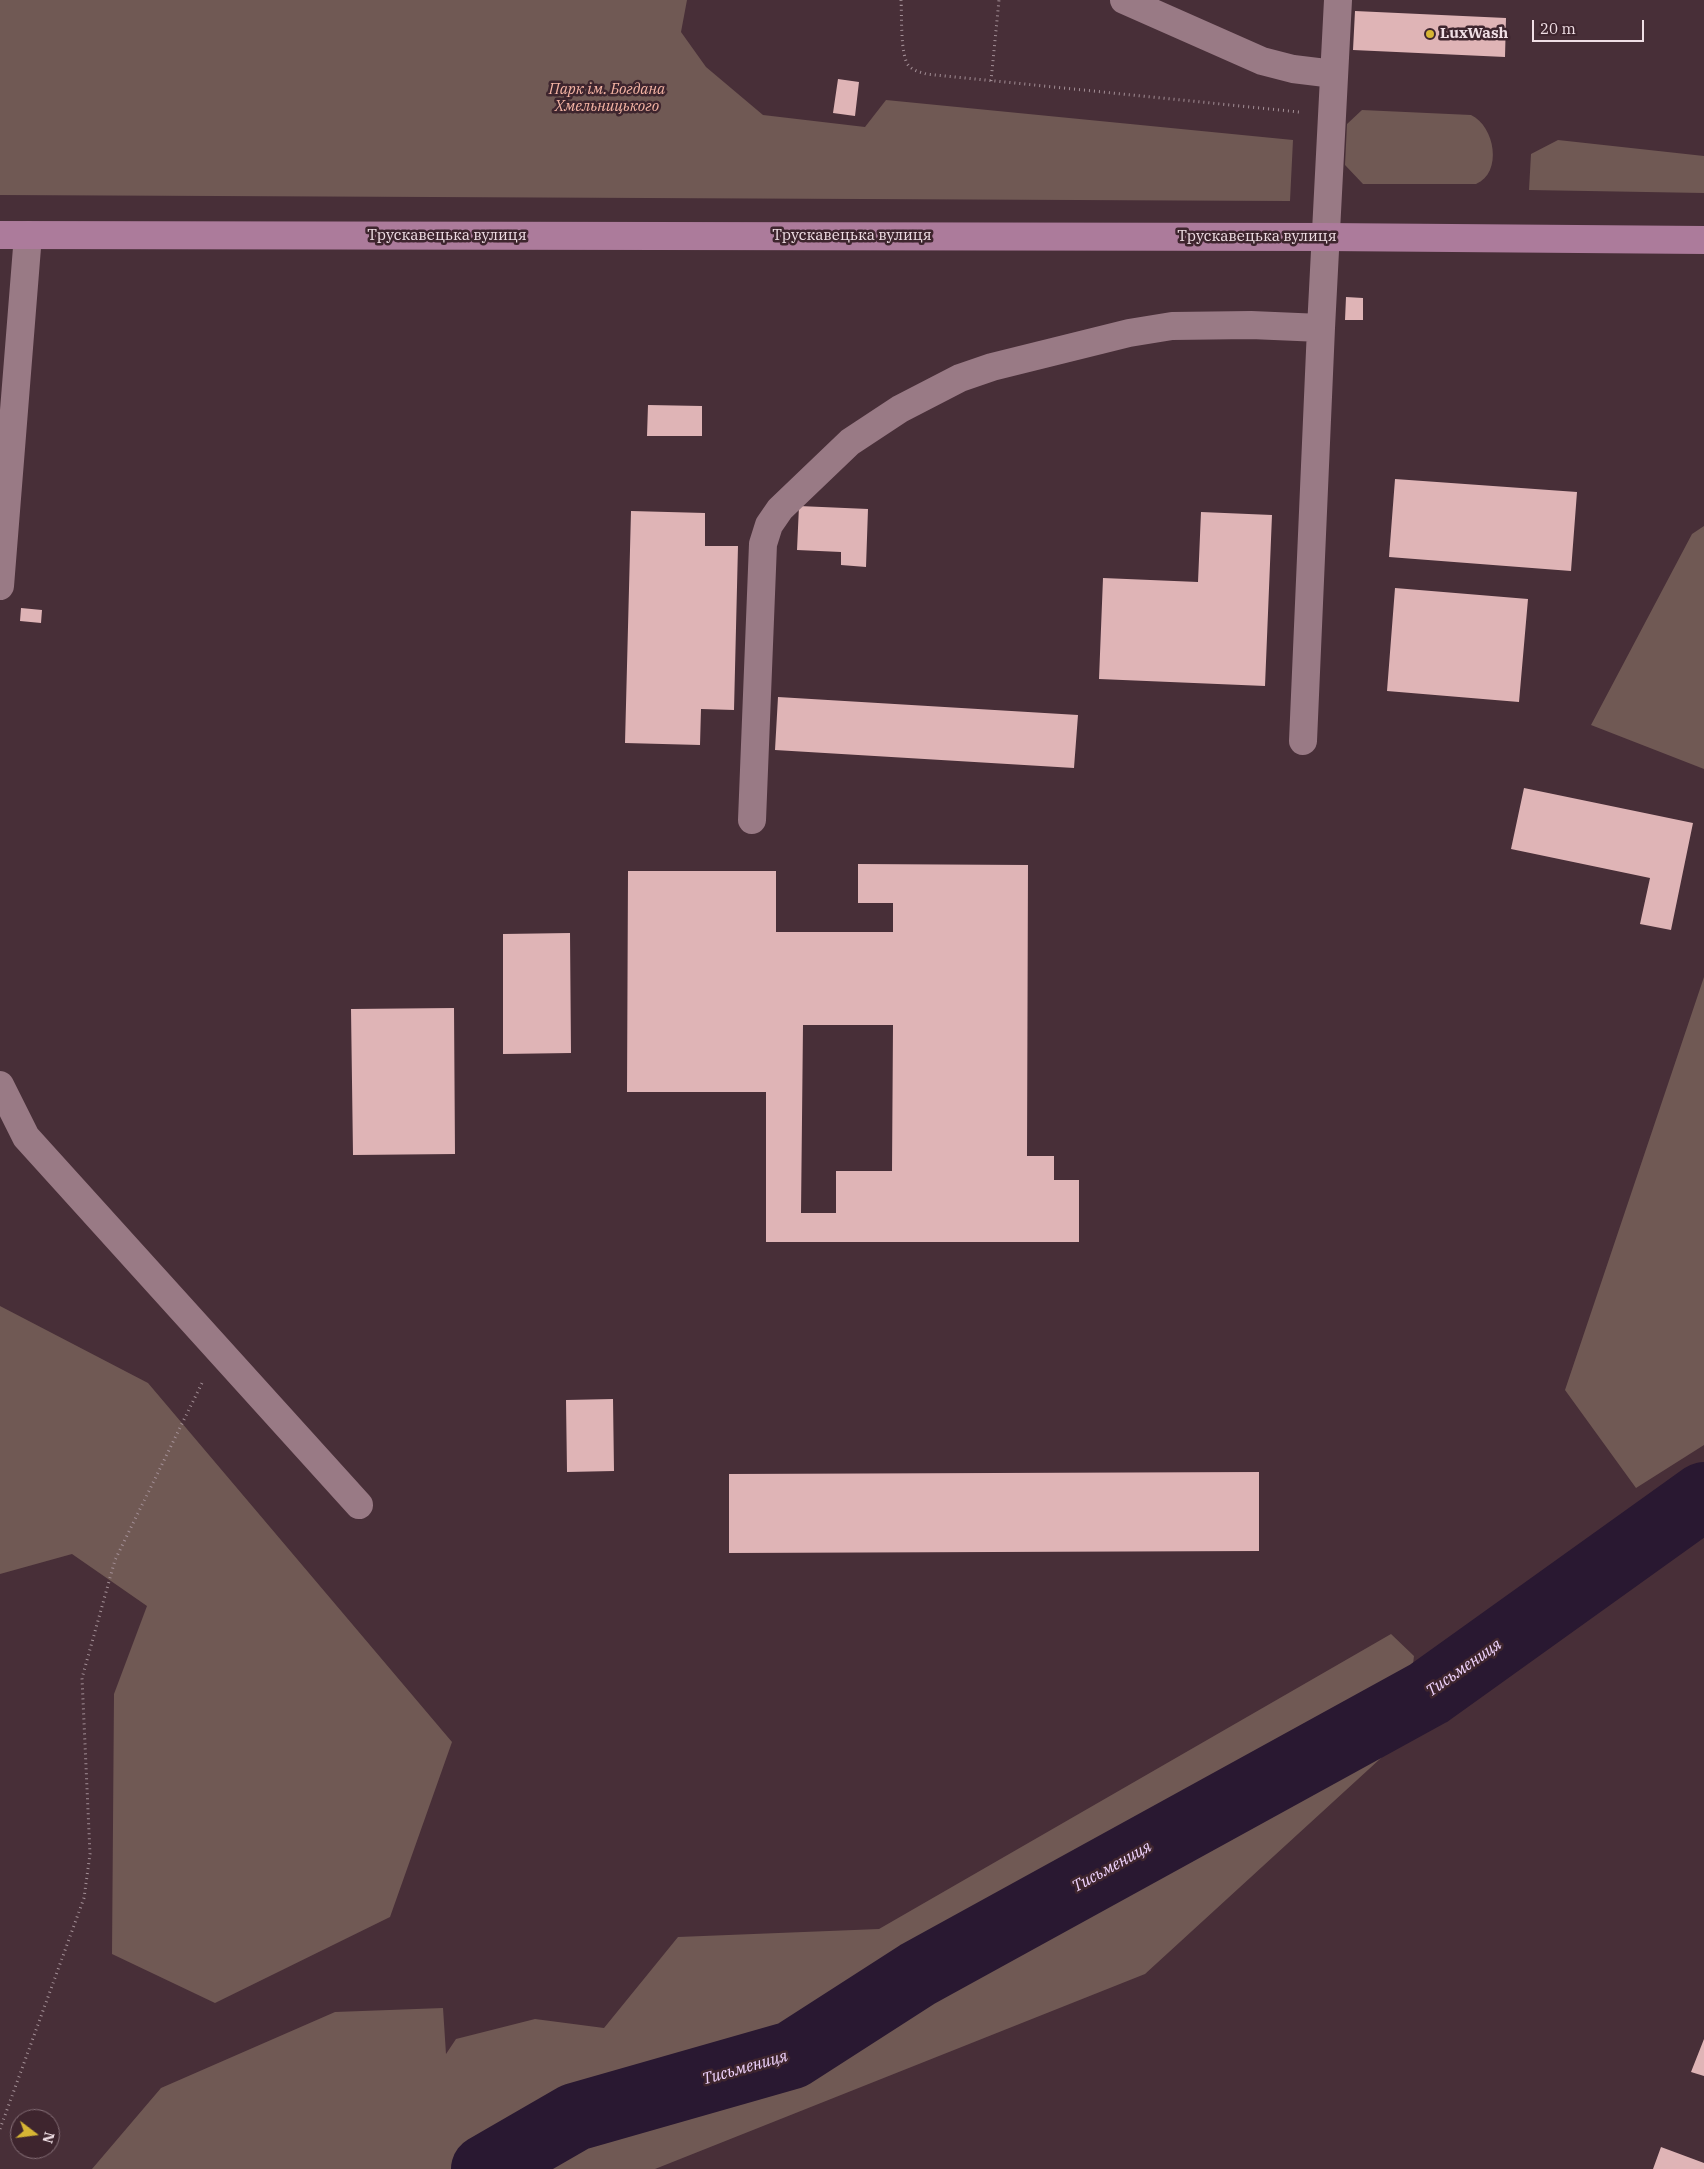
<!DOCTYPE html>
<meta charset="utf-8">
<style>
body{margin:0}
#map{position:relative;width:1704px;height:2169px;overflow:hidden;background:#482f38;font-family:"IBM Plex Serif",serif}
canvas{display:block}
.north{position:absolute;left:10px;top:2109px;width:50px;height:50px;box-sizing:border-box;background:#3e252e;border:1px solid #856f77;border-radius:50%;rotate:105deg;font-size:14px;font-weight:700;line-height:20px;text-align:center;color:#f0dfe5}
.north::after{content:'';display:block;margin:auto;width:18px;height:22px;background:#d6b534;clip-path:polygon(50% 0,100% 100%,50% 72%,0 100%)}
.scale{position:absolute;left:1532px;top:20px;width:112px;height:22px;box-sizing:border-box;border:2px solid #f0dfe5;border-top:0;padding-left:6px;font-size:15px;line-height:18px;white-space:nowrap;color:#f0dfe5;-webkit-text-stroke:4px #3e252e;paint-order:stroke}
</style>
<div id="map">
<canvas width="1704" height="2169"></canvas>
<div class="north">N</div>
<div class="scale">20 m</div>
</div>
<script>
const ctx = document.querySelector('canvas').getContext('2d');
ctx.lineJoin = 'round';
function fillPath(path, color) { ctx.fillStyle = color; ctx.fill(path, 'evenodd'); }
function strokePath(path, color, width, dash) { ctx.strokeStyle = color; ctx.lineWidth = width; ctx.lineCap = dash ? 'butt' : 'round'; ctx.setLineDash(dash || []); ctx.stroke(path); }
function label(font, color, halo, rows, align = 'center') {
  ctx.font = font + ' "IBM Plex Serif",serif'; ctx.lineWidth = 5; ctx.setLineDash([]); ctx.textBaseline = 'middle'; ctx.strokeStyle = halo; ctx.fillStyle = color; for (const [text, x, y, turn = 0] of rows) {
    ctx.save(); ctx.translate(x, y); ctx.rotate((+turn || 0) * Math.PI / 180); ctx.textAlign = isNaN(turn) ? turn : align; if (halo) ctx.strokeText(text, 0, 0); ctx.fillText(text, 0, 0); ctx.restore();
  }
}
const green = new Path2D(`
 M0 0H687L681 32 706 67 763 115 865 127 886 100 1293 140 1290 201 0 195Z
 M1362 110 1471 115C1495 126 1503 173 1476 184H1363L1345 165 1347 124Z
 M1558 140 1704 156V193L1529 190 1531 154Z
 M1704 526V769L1591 725 1692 534Z
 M1704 977V1445L1636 1488 1565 1390Z
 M0 1306 148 1383 452 1742 390 1917 215 2003 112 1954 114 1694 147 1606 72 1554 0 1574Z
 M1391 1634 1414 1656 1404 1737 1145 1974 655 2169H92L161 2088 335 2012 443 2008 446 2054 456 2039 535 2019 604 2028 678 1937 879 1929Z`);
const river = new Path2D(`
 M485 2169 575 2117 792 2055 918 1974 1429 1693 1704 1496`);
const building = new Path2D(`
 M1355 11 1506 18 1505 57 1353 50Z
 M838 79 859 82 855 116 833 113Z
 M1346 297 1363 298V320H1345Z
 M648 405 702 406V436H647Z
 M1395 479 1577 492 1571 571 1389 557Z
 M799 506 868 509 866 567 841 565V552L797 550Z
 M631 511 705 513V546H738L734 710 701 709 700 745 625 743Z
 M1201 512 1272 515 1265 686 1099 679 1103 578 1198 582Z
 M1395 588 1528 599 1519 702 1387 691Z
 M21 608 42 610 41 623 20 621Z
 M778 697 1078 715 1074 768 775 750Z
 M1524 788 1693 823 1671 930 1640 924 1650 878 1511 849Z
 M858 864 1028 865 1027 1156H1054V1180H1079V1242H766V1092H627L628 871H776V932H893V903H858ZM803 1025H893L892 1171H836V1213H801Z
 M570 933 571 1053 503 1054V934Z
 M454 1008 455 1154 353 1155 351 1009Z
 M613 1399 614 1471 567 1472 566 1400Z
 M1259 1472V1551L729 1553V1474Z
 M1704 2039V2076L1691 2072Z
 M1661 2147 1704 2163V2169H1653Z`);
const path = new Path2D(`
 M901 0C902 14 900 57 909 66 914 71 920 72 926 74L1299 112
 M991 81 999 0
 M0 2129 84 1898 90 1854 82 1678 115 1560 202 1383`);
const minor = new Path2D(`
 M1124 0 1262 61 1293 69 1334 74
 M0 586 28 235
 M1303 741 1321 328 1338 0
 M752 820 763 544 769 525 780 509 850 442 900 409 960 378 992 367 1129 333 1172 326 1251 325 1321 328
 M0 1085 26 1137 359 1505`);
const major = new Path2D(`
 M0 235 1326 237 1704 240`);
const markers = [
 [1430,34,5,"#d6b534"]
];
const poiNames = [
 ["LuxWash",1440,34]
];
const parkNames = [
 ["Парк ім. Богдана",607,90],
 ["Хмельницького",607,107]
];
const streetNames = [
 ["Трускавецька вулиця",447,236],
 ["Трускавецька вулиця",852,236],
 ["Трускавецька вулиця",1257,237]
];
const waterNames = [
 ["Тисьмениця",1464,1668,-35],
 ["Тисьмениця",1112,1867,-29],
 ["Тисьмениця",745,2068,-16]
];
fillPath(green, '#705954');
strokePath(river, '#291831', 68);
fillPath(building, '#dfb4b6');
strokePath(path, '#a38f96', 3, [1, 4]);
strokePath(minor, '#997a85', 28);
strokePath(major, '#ac7b9b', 28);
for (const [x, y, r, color] of markers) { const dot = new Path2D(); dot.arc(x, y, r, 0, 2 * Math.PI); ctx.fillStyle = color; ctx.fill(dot); strokePath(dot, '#3e252e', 2); }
label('bold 15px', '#f0dfe5', '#3e252e', poiNames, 'left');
label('italic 15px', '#f6b5a5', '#3e252e', parkNames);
label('15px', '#f0dfe5', '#3e252e', streetNames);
label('italic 16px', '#f1d4fe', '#3e252e', waterNames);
</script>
